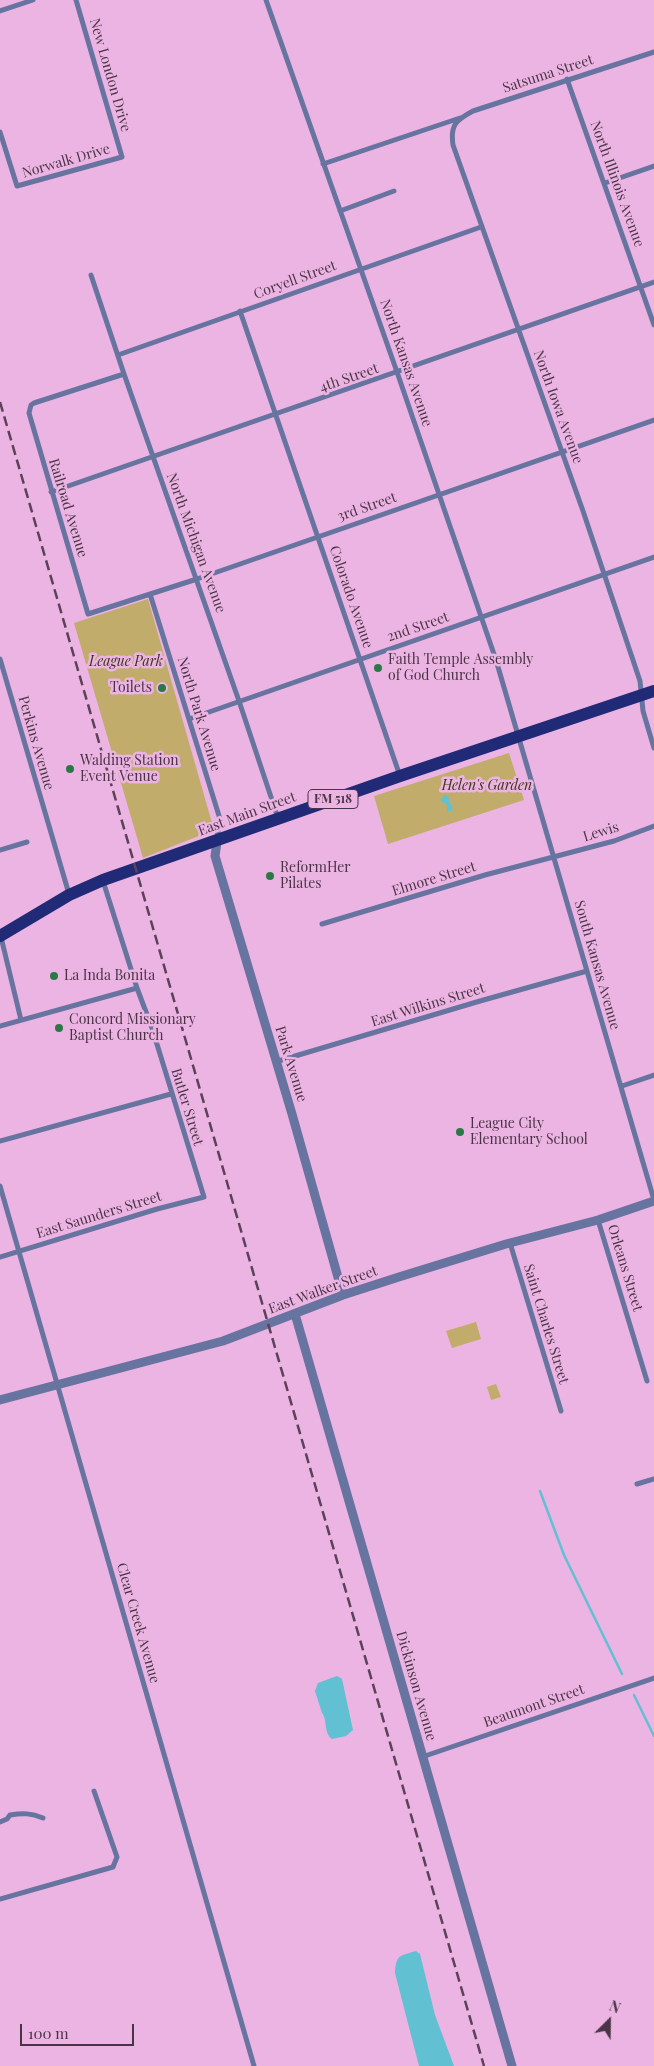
<!DOCTYPE html>
<style>
body{margin:0}
#map{position:relative;width:654px;height:2066px;overflow:hidden;background:#ebb4e2;font-family:"Playfair Display",serif}
canvas{display:block}
.north{position:absolute;left:584px;top:1996px;width:50px;height:50px;-webkit-text-stroke:4px #ebb4e2;paint-order:stroke;rotate:23deg;font-size:14px;font-weight:700;line-height:20px;text-align:center;color:#493345}
.north::after{content:'';display:block;margin:auto;width:18px;height:22px;background:#493345;clip-path:polygon(50% 0,100% 100%,50% 72%,0 100%)}
.scale{position:absolute;left:20px;top:2024px;width:114px;height:22px;box-sizing:border-box;border:2px solid #493345;border-top:0;padding-left:6px;font-size:15px;line-height:18px;white-space:nowrap;color:#493345;-webkit-text-stroke:4px #ebb4e2;paint-order:stroke}
</style>
<div id="map">
<canvas width="654" height="2066"></canvas>
<div class="north">N</div>
<div class="scale">100 m</div>
</div>
<script>
const ctx = document.querySelector('canvas').getContext('2d');
ctx.lineJoin = 'round';
function fillPath(path, color) { ctx.fillStyle = color; ctx.fill(path, 'evenodd'); }
function strokePath(path, color, width, dash) { ctx.strokeStyle = color; ctx.lineWidth = width; ctx.lineCap = dash ? 'butt' : 'round'; ctx.setLineDash(dash || []); ctx.stroke(path); }
function label(font, color, halo, rows, align = 'center') {
  ctx.font = font + ' "Playfair Display",serif'; ctx.lineWidth = 5; ctx.setLineDash([]); ctx.textBaseline = 'middle'; ctx.strokeStyle = halo; ctx.fillStyle = color; for (const [text, x, y, turn = 0] of rows) {
    ctx.save(); ctx.translate(x, y); ctx.rotate((+turn || 0) * Math.PI / 180); ctx.textAlign = isNaN(turn) ? turn : align; if (halo) ctx.strokeText(text, 0, 0); ctx.fillText(text, 0, 0); ctx.restore();
  }
}
const green = new Path2D(`
 M148 599 214 830 143 858 74 623Z
 M509 753 524 800 388 844 374 796Z
 M476 1322 481 1339 452 1348 446 1331Z
 M496 1384 501 1397 491 1400 487 1387Z`);
const water = new Path2D(`
 M445 795 448 796 450 803 453 807 451 811H447V805L440 800Z
 M337 1676 342 1679 353 1730 346 1736 332 1739C323 1732 328 1720 322 1713L315 1691 318 1683Z
 M416 1951 420 1954 435 2015 454 2066H419L395 1973C396 1954 400 1956 416 1951Z`);
const stream = new Path2D(`
 M540 1491 564 1555 622 1674
 M634 1695 654 1736`);
const minor = new Path2D(`
 M266 0 397 372 496 660 654 1200
 M0 11 33 0
 M654 52 473 111C456 120 450 125 453 145L583 511 640 681 643 711 654 748
 M567 79 654 325
 M0 132 17 186 122 157 76 0
 M323 164 460 118
 M605 183 654 166
 M340 211 394 191
 M91 275 124 374 239 701 278 818
 M240 311 400 776
 M118 355 481 227
 M124 374 34 403 31 405 29 413 88 614 197 579 654 420
 M51 492 654 282
 M150 594 220 819 217 838
 M0 659 69 894
 M189 719 654 557
 M0 850 27 842
 M322 924 485 875 614 841 654 826
 M1 937 21 1020
 M0 1026 137 988
 M275 1062 480 1001 587 971
 M622 1086 654 1075
 M0 1141 171 1094
 M0 1186 254 2066
 M598 1220 647 1381
 M510 1243 561 1411
 M0 1257 157 1209 204 1197 152 1028 137 988 103 881
 M637 1484 654 1479
 M422 1757 654 1678
 M0 1822 7 1819 10 1815C23 1813 31 1813 43 1818
 M0 1899 113 1867 117 1857 94 1791`);
const tertiary = new Path2D(`
 M217 842 215 856 292 1114 343 1295
 M295 1314 512 2066
 M0 1400 223 1341 343 1295 402 1276 506 1244 598 1220 654 1201`);
const primary = new Path2D(`
 M0 936 69 895 103 880 400 776 654 691`);
const rail = new Path2D(`
 M0 402 484 2066`);
const markers = [
 [378,668,5,"#2b7746"],
 [162,688,5,"#2b7746"],
 [70,769,5,"#2b7746"],
 [270,876,5,"#2b7746"],
 [54,976,5,"#2b7746"],
 [59,1028,5,"#2b7746"],
 [460,1132,5,"#2b7746"]
];
const shields = [
 [333,799,50]
];
const shieldNames = [
 ["FM 518",333,799]
];
const streetNames = [
 ["Satsuma Street",548,74,-18],
 ["New London Drive",110,75,74],
 ["Norwalk Drive",66,161,-16],
 ["North Illinois Avenue",617,184,70],
 ["Coryell Street",295,280,-20],
 ["North Kansas Avenue",406,363,71],
 ["4th Street",349,378,-19],
 ["North Iowa Avenue",558,407,70],
 ["3rd Street",367,507,-19],
 ["Railroad Avenue",68,508,73],
 ["North Michigan Avenue",196,543,70],
 ["Colorado Avenue",351,597,71],
 ["2nd Street",418,627,-19],
 ["North Park Avenue",199,714,73],
 ["Perkins Avenue",36,743,74],
 ["East Main Street",247,814,-20],
 ["Lewis",601,832,-17],
 ["Elmore Street",434,879,-17],
 ["South Kansas Avenue",597,965,74],
 ["East Wilkins Street",428,1005,-17],
 ["Park Avenue",291,1064,73],
 ["Butler Street",187,1107,73],
 ["East Saunders Street",99,1215,-17],
 ["Orleans Street",625,1268,73],
 ["East Walker Street",323,1290,-20],
 ["Saint Charles Street",546,1324,73],
 ["Clear Creek Avenue",138,1623,74],
 ["Dickinson Avenue",416,1686,74],
 ["Beaumont Street",534,1706,-19]
];
const poiNames = [
 ["Faith Temple Assembly",388,660],
 ["of God Church",388,676],
 ["Toilets",152,688,"right"],
 ["Walding Station",80,761],
 ["Event Venue",80,777],
 ["ReformHer",280,868],
 ["Pilates",280,884],
 ["La Inda Bonita",64,976],
 ["Concord Missionary",69,1020],
 ["Baptist Church",69,1036],
 ["League City",470,1124],
 ["Elementary School",470,1140]
];
const parkNames = [
 ["League Park",126,662],
 ["Helen's Garden",487,786]
];
fillPath(green, '#c1ac6b');
fillPath(water, '#61c0d2');
strokePath(stream, '#61c0d2', 2.5);
strokePath(minor, '#6874a0', 5);
strokePath(tertiary, '#6874a0', 9);
strokePath(primary, '#212a77', 12);
strokePath(rail, '#5c4258', 2.5, [10, 5]);
for (const [x, y, r, color] of markers) { const dot = new Path2D(); dot.arc(x, y, r, 0, 2 * Math.PI); ctx.fillStyle = color; ctx.fill(dot); strokePath(dot, '#ebb4e2', 2); }
for (const [x, y, w] of shields) { const box = new Path2D(); box.roundRect(x - w / 2, y - 9.5, w, 19, 4); ctx.fillStyle = '#ebb4e2'; ctx.fill(box); strokePath(box, '#493345', 1); }
label('bold 12px', '#493345', null, shieldNames);
label('14px', '#493345', '#ebb4e2', streetNames);
label('14px', '#493345', '#ebb4e2', poiNames, 'left');
label('italic 14px', '#3f3515', '#ebb4e2', parkNames);
</script>
